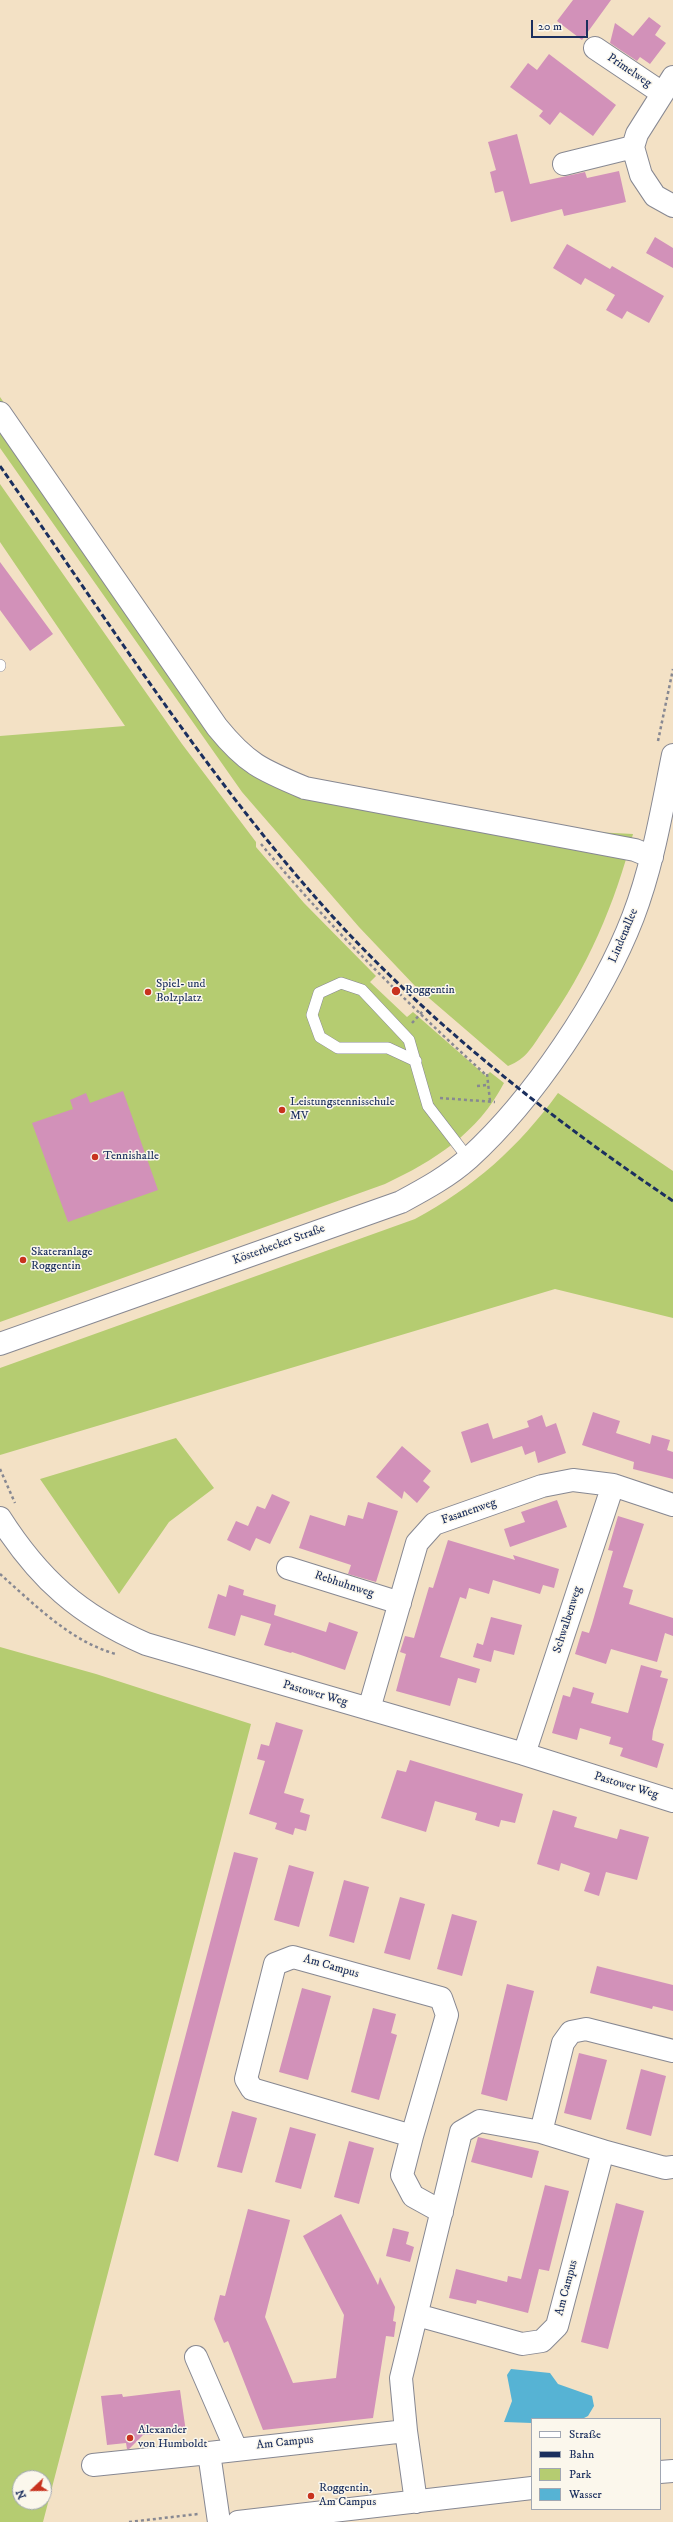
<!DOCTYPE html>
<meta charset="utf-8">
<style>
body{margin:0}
#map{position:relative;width:673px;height:2522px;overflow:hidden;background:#f3e1c5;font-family:"IM FELL DW Pica",serif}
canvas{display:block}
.legend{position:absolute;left:531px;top:2418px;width:130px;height:92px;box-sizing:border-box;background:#fbf7ec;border:1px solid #a1a7b3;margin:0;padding:5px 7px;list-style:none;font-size:12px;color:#1b2f5e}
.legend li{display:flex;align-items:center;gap:8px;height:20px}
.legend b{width:20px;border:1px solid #a1a7b3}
.north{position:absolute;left:12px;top:2470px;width:40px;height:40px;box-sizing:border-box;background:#fbf7ec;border:1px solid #a1a7b3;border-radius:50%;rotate:248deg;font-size:11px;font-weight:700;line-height:16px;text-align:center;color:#1b2f5e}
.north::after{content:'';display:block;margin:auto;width:14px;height:18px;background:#c8321e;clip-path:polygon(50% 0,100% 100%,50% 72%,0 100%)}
.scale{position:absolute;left:531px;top:20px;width:57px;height:18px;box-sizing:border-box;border:2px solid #1b2f5e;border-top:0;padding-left:5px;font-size:12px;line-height:14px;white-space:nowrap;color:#1b2f5e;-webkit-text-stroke:3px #fbf7ec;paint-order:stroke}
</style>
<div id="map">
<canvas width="673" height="2522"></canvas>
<ul class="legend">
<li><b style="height:5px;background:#fff"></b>Straße</li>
<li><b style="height:5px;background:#1b2f5e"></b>Bahn</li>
<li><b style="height:11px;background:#b5cc71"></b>Park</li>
<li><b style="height:11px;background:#56b3d4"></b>Wasser</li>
</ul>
<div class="north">N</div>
<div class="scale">20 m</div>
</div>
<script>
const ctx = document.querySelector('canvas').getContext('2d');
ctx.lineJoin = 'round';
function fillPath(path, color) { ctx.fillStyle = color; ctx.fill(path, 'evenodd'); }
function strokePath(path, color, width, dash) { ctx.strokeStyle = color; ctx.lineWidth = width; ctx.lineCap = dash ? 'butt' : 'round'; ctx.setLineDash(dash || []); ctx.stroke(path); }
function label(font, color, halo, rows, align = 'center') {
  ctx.font = font + ' "IM FELL DW Pica",serif'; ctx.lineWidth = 3; ctx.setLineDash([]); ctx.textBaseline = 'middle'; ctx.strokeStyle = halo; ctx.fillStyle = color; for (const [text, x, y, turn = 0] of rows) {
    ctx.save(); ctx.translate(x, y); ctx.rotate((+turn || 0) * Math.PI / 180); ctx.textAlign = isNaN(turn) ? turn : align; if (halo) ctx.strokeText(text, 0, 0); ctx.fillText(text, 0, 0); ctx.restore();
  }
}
const green = new Path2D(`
 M0 397 241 744 277 769 317 783 575 831 633 834C615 904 587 969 545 1028 533 1045 527 1059 508 1066L415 986 359 927 242 792 0 448Z
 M0 484 182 744 256 842V847L304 903 376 976 370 982 407 1017 413 1012 486 1076 490 1072 504 1083C478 1133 434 1161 385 1184L0 1322V736L125 726 0 542Z
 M558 1093 673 1171V1318L555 1289 0 1455V1368L415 1219C474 1187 518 1148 558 1093Z
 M176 1438 214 1488 169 1522 119 1594 40 1479Z
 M0 1647 96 1674 251 1724 43 2522H0ZM20 2478H44V2502H20Z`);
const water = new Path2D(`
 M511 2369 550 2373 558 2384 592 2396 594 2406 588 2416 582 2419H532V2423L504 2422 512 2401 507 2375Z`);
const building = new Path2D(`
 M573 0H611L582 40 557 21Z
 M649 17 661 26 655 35 666 43 650 64 640 57 637 61 610 43 615 23 633 36Z
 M549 54 616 105 593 136 560 112 550 125 539 116 543 111 510 87 528 63 537 70Z
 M517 134 530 184 585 172 587 178 619 171 626 202 564 216 562 209 511 222 503 191 495 193 490 172 496 170 488 142Z
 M655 237 673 248V268L646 253Z
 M567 244 610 269 612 266 664 296 649 323 627 311 622 319 606 310 615 295 585 278 581 285 553 268Z
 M0 562 53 634 30 651 0 610Z
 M123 1091 158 1190 68 1222 32 1123 73 1109 70 1100 86 1093 90 1103Z
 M593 1412 620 1421 616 1433 650 1444 652 1435 670 1440 667 1450 673 1452V1479L633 1469 634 1462 582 1445Z
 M542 1415 546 1427 556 1423 566 1453 538 1463 535 1451 525 1455 522 1446 471 1463 461 1432 488 1423 493 1439 529 1427 527 1421Z
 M402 1446 431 1471 423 1481 430 1487 417 1503 404 1491 402 1499 376 1477Z
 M272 1494 290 1502 270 1544 256 1538 250 1551 227 1540 236 1521 248 1526 257 1506 265 1509Z
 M557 1500 567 1527 510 1547 504 1529 525 1522 521 1512Z
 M368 1502 398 1511 376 1582 348 1574 351 1565 299 1548 310 1515 345 1526 348 1515 363 1519Z
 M618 1516 644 1524 623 1587 633 1590 629 1604 673 1618V1636L665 1633 657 1662 611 1649 606 1664 575 1654 582 1631 589 1633 592 1624 613 1551 608 1550Z
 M448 1540 515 1560 513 1555 559 1569 554 1588 543 1585 540 1594 493 1580 489 1594 469 1588 466 1599 460 1597 440 1657 480 1669 476 1683 458 1678 450 1706 396 1691 406 1654 400 1652 405 1636 414 1638 429 1587 433 1588Z
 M229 1585 244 1590 243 1595 276 1605 274 1615 326 1632 329 1622 358 1632 345 1670 292 1652 291 1653 264 1645 271 1624 241 1615 235 1636 208 1628 218 1594 226 1597Z
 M491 1617 522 1625 514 1655 494 1650 491 1662 473 1657 477 1643 483 1645Z
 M641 1665 662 1671 660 1677 668 1679 653 1731 652 1740 664 1744 657 1768 620 1756 623 1748 609 1744 611 1737 580 1728 577 1740 552 1733 563 1695 570 1697 573 1687 594 1693 591 1703 628 1713Z
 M276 1722 303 1730 284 1793 304 1799 300 1812 310 1815 306 1831 295 1828 293 1835 275 1829 277 1823 249 1814 265 1761 257 1759 261 1744 269 1746Z
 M410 1760 523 1794 515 1823 501 1820 499 1827 475 1820 477 1813 435 1801 426 1832 381 1818 397 1770 406 1772Z
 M553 1810 577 1817 574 1827 617 1839 620 1829 649 1837 637 1880 606 1872 599 1896 584 1891 590 1873 561 1863 559 1871 537 1864Z
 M234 1852 258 1858 178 2162 154 2155Z
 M289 1865 314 1872 299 1927 274 1920Z
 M344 1880 369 1887 354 1943 329 1936Z
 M400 1897 425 1904 410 1960 384 1953Z
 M452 1914 477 1921 462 1976 437 1969Z
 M597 1966 673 1985V2011L653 2006 652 2009 590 1993Z
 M507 1984 534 1991 507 2101 481 2094Z
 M302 1988 331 1996 308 2080 279 2072Z
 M373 2008 396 2014 391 2033 397 2035 379 2100 351 2092Z
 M579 2053 607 2060 591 2120 564 2113Z
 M641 2069 666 2076 651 2136 626 2129Z
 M232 2111 257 2118 242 2173 217 2167Z
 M290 2127 316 2134 301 2189 275 2182Z
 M478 2137 539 2151 532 2178 471 2162Z
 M349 2141 374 2148 359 2204 334 2197Z
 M545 2185 569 2191 549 2271 539 2269 528 2313 477 2300 476 2304 449 2298 456 2269 507 2282 508 2276 521 2279Z
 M616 2203 644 2211 608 2349 581 2342Z
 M248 2209 290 2220 265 2317 293 2383 336 2378 344 2315 303 2236 341 2214 378 2285 380 2277 395 2307 393 2321 396 2322 394 2337 386 2336 373 2418 263 2430 228 2341 224 2343 214 2319 220 2295 225 2296Z
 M393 2228 409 2232 406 2244 414 2247 410 2262 386 2256Z
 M180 2390 186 2432 143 2435 129 2449H127L126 2443 107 2445 101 2396 122 2394 123 2397Z`);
const path = new Path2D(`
 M658 741 673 669
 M261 844C330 928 406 1002 486 1075
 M412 1023 423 1011
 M487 1074 490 1101
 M477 1086 487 1085
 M440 1098 495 1102
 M0 1469 15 1503
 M0 1574C34 1604 71 1642 116 1654
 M129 2522 198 2514`);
const lane = new Path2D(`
 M0 665V666
 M416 1061 388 1048H338L320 1037 312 1015 319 993 341 983 362 990 409 1040 428 1106 468 1158`);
const street = new Path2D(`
 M595 48 662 93
 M673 77 637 134 633 147 641 175 655 196 673 206
 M564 164 633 147
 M0 413 217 727C247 764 262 770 305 788L635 850 652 857
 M0 1344 401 1202C425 1189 449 1176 469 1158 533 1100 602 997 633 917 653 865 662 809 673 755
 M0 1518C39 1579 79 1615 146 1644L524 1754 673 1801
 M288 1568 400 1603
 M369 1709 417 1543 434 1524 542 1486 573 1480 613 1485 673 1505
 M524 1754 613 1485
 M541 2132 563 2043 571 2032 586 2029 673 2051
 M412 2136 447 2015 441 1998 293 1957 275 1964 246 2079 252 2089 412 2136 402 2175 413 2196 442 2212
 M603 2151 665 2168 673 2167
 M196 2357 236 2449
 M406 2431 416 2502
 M93 2465 209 2453
 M660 2472 673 2471
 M219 2522 209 2453 406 2431 401 2378 461 2132 480 2121 541 2132 603 2151 557 2326 542 2341 522 2344 417 2315
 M238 2522 532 2488`);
const rail = new Path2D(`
 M0 466C99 608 196 760 309 890 414 1011 541 1112 673 1201`);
const markers = [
 [396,991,5,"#c8321e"],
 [148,992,4,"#c8321e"],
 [282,1110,4,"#c8321e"],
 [95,1157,4,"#c8321e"],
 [23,1260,4,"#c8321e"],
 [130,2438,4,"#c8321e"],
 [311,2496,4,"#c8321e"]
];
const streetNames = [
 ["Primelweg",629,71,34],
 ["Lindenallee",624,936,-67],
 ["Kösterbecker Straße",279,1245,-20],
 ["Fasanenweg",469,1512,-19],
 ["Rebhuhnweg",344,1585,18],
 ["Schwalbenweg",568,1620,-72],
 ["Pastower Weg",315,1694,16],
 ["Pastower Weg",626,1786,17],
 ["Am Campus",331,1967,16],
 ["Am Campus",567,2288,-75],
 ["Am Campus",285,2443,-6]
];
const poiNames = [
 ["Spiel- und",156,985],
 ["Bolzplatz",156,999],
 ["Roggentin",405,991],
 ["Leistungstennisschule",290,1103],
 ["MV",290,1117],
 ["Tennishalle",103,1157],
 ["Skateranlage",31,1253],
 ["Roggentin",31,1267],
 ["Alexander",138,2431],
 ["von Humboldt",138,2445],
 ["Roggentin,",319,2489],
 ["Am Campus",319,2503]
];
fillPath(green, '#b5cc71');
fillPath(water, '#56b3d4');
fillPath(building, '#d291b9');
strokePath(lane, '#878892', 12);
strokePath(street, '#878892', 24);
strokePath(path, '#878892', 2.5, [3, 3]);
strokePath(lane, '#fff', 11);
strokePath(street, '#fff', 22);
strokePath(rail, '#1b2f5e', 3, [6, 3]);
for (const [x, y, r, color] of markers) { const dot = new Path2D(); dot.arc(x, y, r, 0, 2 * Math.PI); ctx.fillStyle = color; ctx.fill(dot); strokePath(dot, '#fbf7ec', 1.5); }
label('12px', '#1b2f5e', '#fbf7ec', streetNames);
label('12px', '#1b2f5e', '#fbf7ec', poiNames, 'left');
</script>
